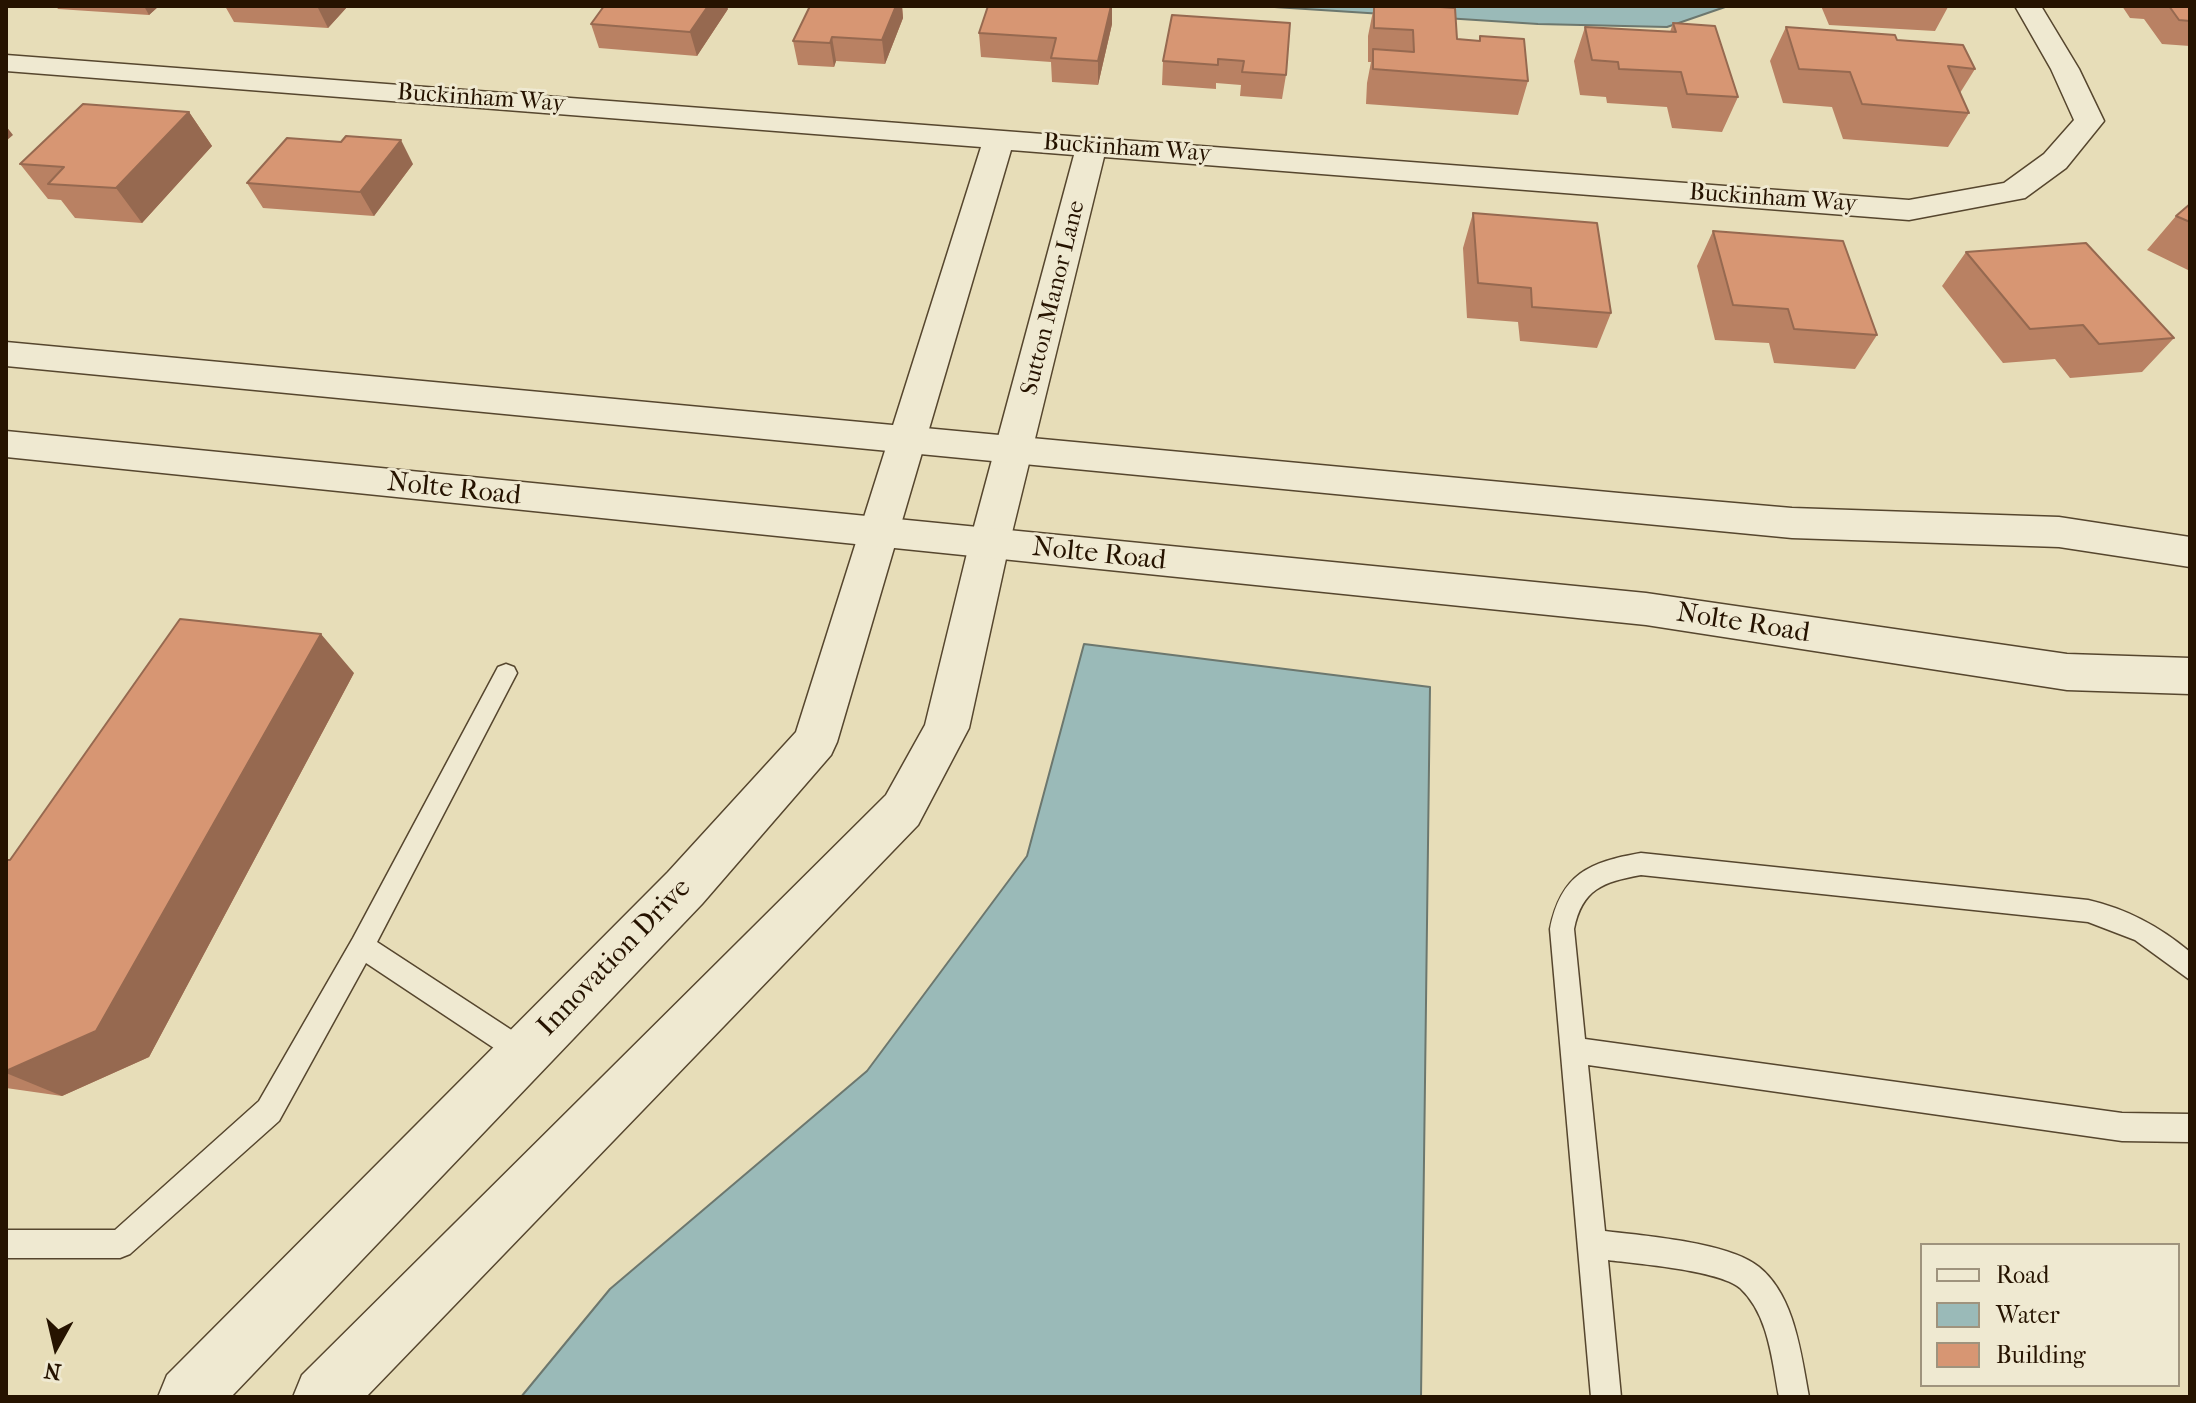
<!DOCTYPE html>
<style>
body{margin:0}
#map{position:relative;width:2196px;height:1403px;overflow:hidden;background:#e7ddb8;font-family:"IM FELL French Canon",serif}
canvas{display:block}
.frame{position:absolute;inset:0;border:8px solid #261300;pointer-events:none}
.legend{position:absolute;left:1920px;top:1243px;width:260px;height:144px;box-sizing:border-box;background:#efe9d1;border:2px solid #9f937d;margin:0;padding:10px 14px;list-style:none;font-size:24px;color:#261300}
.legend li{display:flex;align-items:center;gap:16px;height:40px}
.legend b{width:40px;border:2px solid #9f937d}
.north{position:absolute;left:16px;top:1307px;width:80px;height:80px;-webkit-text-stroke:6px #efe9d1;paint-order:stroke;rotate:188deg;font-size:22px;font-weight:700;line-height:32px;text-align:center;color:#261300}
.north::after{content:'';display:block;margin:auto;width:28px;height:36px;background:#261300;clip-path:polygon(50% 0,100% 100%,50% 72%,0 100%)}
</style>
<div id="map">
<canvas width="2196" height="1403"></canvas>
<div class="frame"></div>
<ul class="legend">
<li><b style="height:10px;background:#efe9d1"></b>Road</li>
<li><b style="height:22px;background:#9abab8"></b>Water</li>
<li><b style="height:22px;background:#d79673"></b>Building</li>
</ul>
<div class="north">N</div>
</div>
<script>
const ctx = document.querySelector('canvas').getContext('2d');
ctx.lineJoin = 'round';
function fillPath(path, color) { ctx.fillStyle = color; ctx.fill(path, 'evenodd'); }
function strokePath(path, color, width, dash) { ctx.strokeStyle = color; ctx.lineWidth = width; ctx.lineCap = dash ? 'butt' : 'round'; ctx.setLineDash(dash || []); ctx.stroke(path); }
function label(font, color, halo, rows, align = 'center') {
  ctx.font = font + ' "IM FELL French Canon",serif'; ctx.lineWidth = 6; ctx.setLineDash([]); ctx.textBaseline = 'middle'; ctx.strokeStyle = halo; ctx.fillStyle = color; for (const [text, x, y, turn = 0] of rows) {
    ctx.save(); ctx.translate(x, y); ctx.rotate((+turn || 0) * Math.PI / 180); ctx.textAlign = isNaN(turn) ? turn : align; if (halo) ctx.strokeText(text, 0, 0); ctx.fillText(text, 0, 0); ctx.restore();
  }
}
const water = new Path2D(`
 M1259 6H1728L1667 27 1538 24Z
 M1084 644 1430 687 1421 1397H521L610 1289 867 1071 1027 856Z`);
const service = new Path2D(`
 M506 664 514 667 517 673 377 942 533 1044 537 1053 533 1062 524 1066 515 1062 366 963 279 1121 130 1254 120 1258H6V1230H115L259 1101 353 938 498 667Z
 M1641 853 2088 900C2127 909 2159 926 2190 952V980L2135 940 2088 922 1641 875C1603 882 1582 889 1574 929L1585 1039 2122 1113 2190 1114V1142L2122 1141 1588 1065 1605 1231C1644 1236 1729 1242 1759 1267 1795 1296 1801 1355 1809 1397H1779C1772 1361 1769 1315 1740 1288 1719 1270 1637 1264 1608 1260L1621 1397H1591L1550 929C1561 874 1589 862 1641 853Z`);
const minor = new Path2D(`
 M2015 6H2041L2079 69 2104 121 2066 168 2025 198 1909 220 1104 157 1009 545 969 728 918 825 366 1397H293L302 1375 886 795 925 725 969 545 1074 155 1011 150 837 742 831 755 702 904 231 1397H158L167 1375 668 872 796 732 981 147 6 71V55L1909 200 2004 183 2044 154 2074 120 2051 69Z`);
const tertiary = new Path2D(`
 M6 342 1619 493 1792 508 2059 517 2190 537V567L2059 547 1792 538 6 366Z
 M6 431 1646 593 2067 654 2190 658V694L2067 690 1646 625 6 457Z`);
const wall = new Path2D(`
 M56 6H159L149 15 58 9Z
 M225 6H348L328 28 234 22Z
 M810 6H902L903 18 885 64 836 61 834 67 798 65 793 41Z
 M1374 6 1457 39 1479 41 1480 36 1528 81 1518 115 1366 104 1367 83 1371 62H1368V36Z
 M1821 6H1947L1948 7 1935 31 1829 25Z
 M2122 6H2190V46L2162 44 2144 19 2130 18Z
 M728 9 697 56 599 48 591 24Z
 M1172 15 1286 75 1282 99 1240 96 1241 85 1216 83V89L1162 85 1163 61Z
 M1673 23 1738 97 1722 132 1672 128 1667 107 1607 103 1606 97 1580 95 1574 61 1585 27 1670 32Z
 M1112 24 1098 85 1052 82 1051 62 981 57 979 33Z
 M1786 27 1897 40 1975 69 1960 93 1969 113 1948 147 1843 139 1832 107 1783 103 1770 61Z
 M189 112 212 146 142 223 75 218 61 200 48 199 20 164Z
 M413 164 374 216 263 208 247 183Z
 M2190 204V271L2147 250 2176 216Z
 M1473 213 1611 313 1597 348 1520 341 1518 322 1467 318 1463 248Z
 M1713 231 1877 335 1855 369 1774 363 1769 343 1715 340 1697 266Z
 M1966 252 2174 338 2142 372 2070 378 2055 359 2003 363 1942 286Z
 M354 673 149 1057 62 1096 6 1088V860H10Z`);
const shadedWall = new Path2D(`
 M144 6H159L149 15Z
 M317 6H348L328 28Z
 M708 6H727L728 9 697 56 690 32Z
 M896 6H902L903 18 885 64 882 40Z
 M1111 6H1112V24L1098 85V61Z
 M832 37 836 61 834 67 830 43Z
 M189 112 212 146 142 223 116 188Z
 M6 126 13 135 6 141Z
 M401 140 413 164 374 216 360 192Z
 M321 634 354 673 149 1057 62 1096 6 1073V1071Z`);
const building = new Path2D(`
 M604 6H708L690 32 591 24Z
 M810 6H896L882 40 832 37 830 43 793 41Z
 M988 6H1111L1098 61 1051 58 1056 38 979 33Z
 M1374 6H1425L1455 8 1457 39 1480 41V36L1524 39 1528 81 1373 69V49L1414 52 1413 30 1374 28Z
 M2169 6H2190V21L2179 20Z
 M1172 15 1290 23 1286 75 1242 72 1244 61 1218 59V65L1163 61Z
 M1673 23 1715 26 1738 97 1687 94 1681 72 1619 69 1618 62 1592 60 1585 27 1676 32Z
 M1786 27 1895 35 1897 40 1963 45 1975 69 1948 66 1969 113 1862 104 1850 72 1799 69Z
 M83 104 189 112 116 188 48 184 64 167 20 164Z
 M346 136 401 140 360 192 247 183 287 138 341 142Z
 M2190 204V222L2176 216Z
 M1473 213 1597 223 1611 313 1532 307 1531 288 1478 283Z
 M1713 231 1843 241 1877 335 1794 329 1788 309 1733 305Z
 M2086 243 2174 338 2099 344 2083 325 2030 329 1966 252Z
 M180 619 321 634 96 1031 6 1071V860H10Z`);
const farStreetnames = [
 ["Buckinham Way",481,99,4],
 ["Buckinham Way",1127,149,4],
 ["Buckinham Way",1773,199,4],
 ["Sutton Manor Lane",1054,298,-76]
];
const streetNames = [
 ["Nolte Road",454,490,6],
 ["Nolte Road",1099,555,6],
 ["Nolte Road",1743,624,9],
 ["Innovation Drive",615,958,-46]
];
fillPath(water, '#9abab8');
strokePath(water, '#6c776e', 2);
strokePath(service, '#56462e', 3);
strokePath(minor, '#56462e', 3);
strokePath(tertiary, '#56462e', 3);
fillPath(service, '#efe9d1');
fillPath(minor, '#efe9d1');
fillPath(tertiary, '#efe9d1');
fillPath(wall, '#b98163');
fillPath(shadedWall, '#966950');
fillPath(building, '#d79673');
strokePath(building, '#966950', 2);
label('24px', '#261300', '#efe9d1', farStreetnames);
label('28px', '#261300', '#efe9d1', streetNames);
</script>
